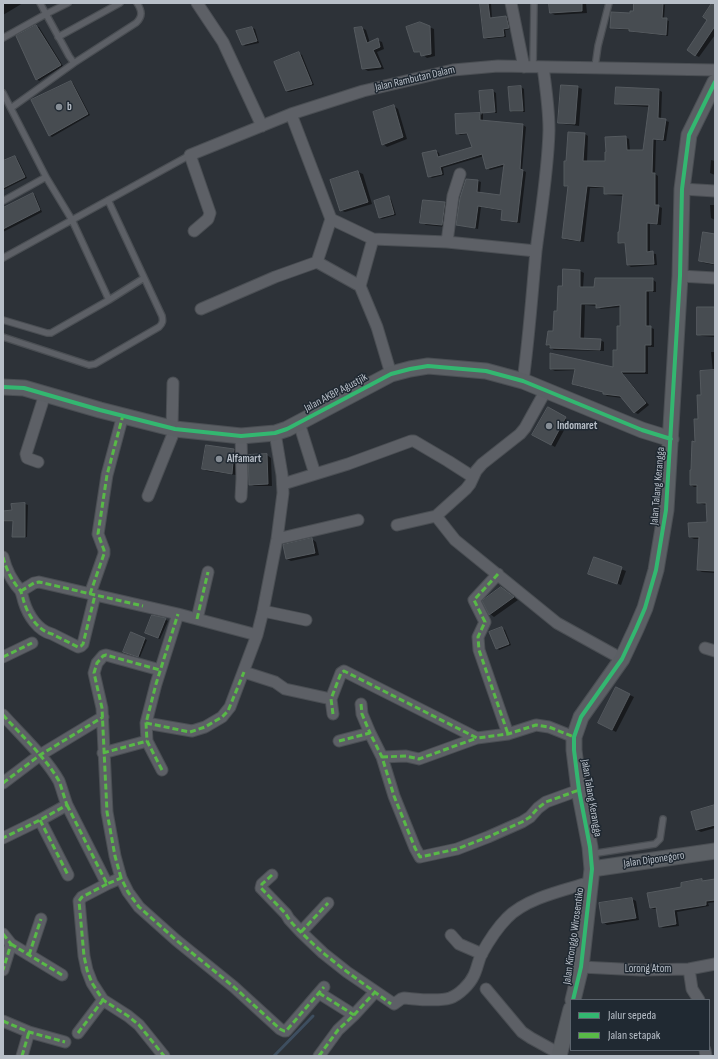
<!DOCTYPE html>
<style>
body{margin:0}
#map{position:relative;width:718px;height:1059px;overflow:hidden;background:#2d3238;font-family:"Sofia Sans Condensed",sans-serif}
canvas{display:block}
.frame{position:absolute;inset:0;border:4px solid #b8bfc8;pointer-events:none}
.legend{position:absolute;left:570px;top:999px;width:140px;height:52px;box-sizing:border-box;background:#202932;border:1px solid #5d656e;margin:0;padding:5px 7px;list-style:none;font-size:12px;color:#b8bfc8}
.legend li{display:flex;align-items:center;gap:8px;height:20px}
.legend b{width:20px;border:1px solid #5d656e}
</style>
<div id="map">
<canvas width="718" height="1059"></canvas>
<div class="frame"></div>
<ul class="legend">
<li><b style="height:5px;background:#33b770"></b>Jalur sepeda</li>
<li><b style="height:5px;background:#58b947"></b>Jalan setapak</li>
</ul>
</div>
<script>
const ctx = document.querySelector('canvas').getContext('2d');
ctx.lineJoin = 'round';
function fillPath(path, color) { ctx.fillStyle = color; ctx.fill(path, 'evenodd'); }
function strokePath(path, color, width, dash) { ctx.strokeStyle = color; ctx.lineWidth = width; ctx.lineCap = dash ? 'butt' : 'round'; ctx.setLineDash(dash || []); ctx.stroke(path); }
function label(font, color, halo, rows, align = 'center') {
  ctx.font = font + ' "Sofia Sans Condensed",sans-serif'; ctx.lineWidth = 3; ctx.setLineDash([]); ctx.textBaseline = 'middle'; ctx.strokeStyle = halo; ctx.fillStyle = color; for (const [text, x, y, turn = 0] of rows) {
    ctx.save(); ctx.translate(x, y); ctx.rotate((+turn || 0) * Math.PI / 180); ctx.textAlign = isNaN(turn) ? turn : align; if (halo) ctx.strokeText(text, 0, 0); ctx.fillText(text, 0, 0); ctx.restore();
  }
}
const shadow = new Path2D(`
 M3 3H23L3 15Z
 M481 3H491L492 19 506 17 509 19 511 29 505 30 506 37 488 39 485 38Z
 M550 3H586L587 13 555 15 551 13Z
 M635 3H657L665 5 664 19 669 21 668 36 633 32 630 30 614 29 611 27 634 12Z
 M713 3H715V35L699 57 695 55 709 20Z
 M36 26 39 27 63 66 39 81 37 79Z
 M429 27 434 29 435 56 427 58 422 54 415 51Z
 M252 28 255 29 259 43 245 46 243 44Z
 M362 28 366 30 370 43 377 40 382 42 384 49 377 52 384 69 368 71 363 68Z
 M299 53 302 55 314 85 289 92 286 91Z
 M71 82 73 83 90 115 52 137 49 135Z
 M521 87 524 89 525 112H513L511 111Z
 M577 87 582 89 579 126 563 124 559 122Z
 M659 90 662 92 661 119 669 122 666 141 656 140 655 174 658 176V206L662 208 661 225 650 224V253L656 254 657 265 631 267 628 265 626 244H622L619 242 624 196 608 195 605 193V188H590L584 242 567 240 563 238 569 188 565 185 567 162 585 134 588 136 587 162H606L625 137 629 139 630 151H644L649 107 619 105 616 103Z
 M493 91 496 93 497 113H483V121L523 125 526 127 522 170 526 172 520 223 505 221 502 219 503 211 481 207 478 229 457 224 478 181 481 182 480 193 501 196 505 166 490 170 487 168 484 156 443 168 444 175 432 178 429 176 436 151 439 153 440 158 473 147 468 134 460 135 457 133 480 114 482 115 480 92Z
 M394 106 398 109 407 139 387 147 383 144Z
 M15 157 17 158 27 178 3 190V162Z
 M711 160 715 161V175L710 173Z
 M358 172 363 174 372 204 345 212 340 210 331 180Z
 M33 194 35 195 42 212 3 232V209Z
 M388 197 391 199 396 215 382 219 380 218Z
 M445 203 449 205 446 227 426 225 421 222Z
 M710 205H715V220L711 218Z
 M715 235V265L704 263 700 261Z
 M564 270 580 271 584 273 583 288 595 289 652 279 656 282V292H649V327L654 329V347H648V374H623L649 405 638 414 634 412 622 398 607 396 604 394V392L577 386 573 384 576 370 555 371 551 369H614L618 351 621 307 601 309 597 306 585 305 584 339 600 340 604 342V351L554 350 547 345 554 332 563 288Z
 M715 308V337L702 336 698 334Z
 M711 352H715V573L702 572 698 570 700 539H694L690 537 708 523 707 505 702 504 698 502V487H694L691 485 702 396 713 372Z
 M548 409 569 421 555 447 534 435Z
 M206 446 234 450 238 452 236 475 207 471 203 469Z
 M267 455 271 458 272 486H254L250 484Z
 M25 504 28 505 27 537H15L13 536 14 522H3V512L13 511Z
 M312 539 316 542 319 555 291 561 287 559Z
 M594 559 626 571 621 585 594 575Z
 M501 588 518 600 494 617 490 614 484 601Z
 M165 619 168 621 160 639 149 634Z
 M502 628 505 630 511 645 499 650 497 648Z
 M132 633 147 640 140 657 124 652Z
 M617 689 634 697 616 732 599 723Z
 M715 806V828L701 832 697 830Z
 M702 880 704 882 715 880V902L708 903 709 906 677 912 679 926 663 928 660 926 657 909H654L651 908 682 888Z
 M632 899 636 901 639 920 607 925 603 922Z`);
const stream = new Path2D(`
 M274 1056 313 1016`);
const building = new Path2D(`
 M480 3H488L490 18 506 16 509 28 503 29 504 36 484 38Z
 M549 3H582V11L550 13Z
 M634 3H663L662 18H667L666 35 629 31V29L610 28 611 12 630 13V11H633Z
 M712 3H715V26L695 56 687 50 707 20 703 17Z
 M420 22 430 26 431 54 421 56 420 52H414L406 27Z
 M36 25 61 65 36 80 16 36Z
 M252 27 257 41 242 45 236 31Z
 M362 27 367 43 378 38 380 47 373 50 381 67 362 69 354 28Z
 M299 52 312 84 286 91 274 62Z
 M71 81 88 114 49 136 31 100Z
 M561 85 578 86 575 124 558 123Z
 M521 86 523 111H510L508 87Z
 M616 87 659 89 658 118 666 119 663 140 653 139 652 173H655V205H659L657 224 647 223V252L653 251 654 264 627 265 625 243H618V232H619L623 194H604V187L587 186 580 241 562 238 568 186H564V161H566L568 132 585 133 583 161H605V152H606L605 137 626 136 627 150H643L649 105 615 104Z
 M493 90 495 112 481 113 479 91Z
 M394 105 403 137 382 145 373 112Z
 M480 113V120L523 124 520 169 523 170 517 222 501 220 502 210 478 206 475 228 456 225 460 198 466 179 478 180 477 192 500 195 504 164 486 169 482 154 440 167 442 174 428 177 422 153 436 150 438 157 472 147 467 133 456 134 455 114Z
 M15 156 25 177 3 188V161Z
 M358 171 368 202 340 211 330 180Z
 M33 193 40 210 3 229V208Z
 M389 196 394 214 379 218 374 201Z
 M423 200 445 202 442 225 420 223Z
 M703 232 715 234V264L699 261Z
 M563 269 580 270V287H594L595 278H653V291H646V326H651V345H645V372H621L646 403 634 413 620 396 603 394V392L572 384 575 369H550V353L613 367V350H617V326H620V305L596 308V304H581L580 338 601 339 600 350 550 348V345H546L548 331H553L554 311H557L558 286H562Z
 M697 307H715V335H697Z
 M715 370V571L697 570 699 537H689L688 523 707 522 706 503H697V485H690V470H691L692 441 695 442 694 419H698L697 395H701L700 371Z
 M548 407 566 417 551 445 532 435Z
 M206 445 234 449 232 474 202 469Z
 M267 454 268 484 249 485 248 455Z
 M25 503V537H12L13 521H3V511L12 510 11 504Z
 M312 538 315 553 286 559 283 545Z
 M594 557 622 567 617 584 588 574Z
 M501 587 514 597 489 615 482 601Z
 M152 615 166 618 158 638 145 633Z
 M502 627 509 644 496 649 489 632Z
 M131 632 145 638 138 657 123 652Z
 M616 687 630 694 612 730 598 723Z
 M715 805V825L696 830 691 812Z
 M702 879V881L715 879V900L706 901V905L674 910 676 924 659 927 656 907 650 908 647 893 681 887V883Z
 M632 898 636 918 602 923 599 903Z`);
const lane = new Path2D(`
 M40 3 46 14 68 3
 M58 37 120 3
 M3 38 46 14 69 56 74 63
 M533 67 534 3
 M595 67 598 46 609 3
 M3 93 46 177 72 220 109 300
 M11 108 74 63 136 23C143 16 142 11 137 3
 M3 201 46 177
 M3 258 190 155
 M3 320 47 333H51L109 300 144 278
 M3 337 89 365 95 364 159 327C163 323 163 321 162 316L108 200
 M591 854 655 844 660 839 663 819`);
const street = new Path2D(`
 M197 3 223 42 262 126
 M511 3 524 67
 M291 114 331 219 373 239 447 242 536 251
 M682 189 715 191
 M331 219 317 262 360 286 373 239
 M194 231 208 219 210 213 190 155 291 114 363 91 453 70 498 66 715 70
 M447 242 453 196 460 174
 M680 276 715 278
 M360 286 377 327 391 374
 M201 309 275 277 317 262
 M523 381C529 338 532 294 536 251 541 211 548 171 549 130 549 109 546 88 543 67
 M299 423 315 474
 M172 428 173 383
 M241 436 242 478 241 497
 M38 462 27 458 26 454 45 394
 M283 484 348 464 411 441H414L448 461 473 477
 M148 496 175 429
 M436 516 466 489 470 484 476 471 482 464 520 434 525 428 546 390
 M397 525 436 516 455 540 557 623 622 659
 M277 539 358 520
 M3 557C6 569 12 581 20 590 22 593 23 599 24 602 28 615 38 631 52 634L78 647 81 646 83 644 95 595
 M498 574 474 600 485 622 478 637 479 650 508 734
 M21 591 34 583 39 582 178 614 257 635
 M90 594 104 554V550L98 534 107 475 123 415
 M263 611 306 620
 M197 619 208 572
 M705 648 715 651
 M3 657 32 643
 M244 672 275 682 285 689 331 699
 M361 704 362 714 370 733
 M333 714 331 699 341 673 344 671 477 738 508 734 536 725 549 727 574 737
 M3 715C21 735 46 758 59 781 62 789 64 797 67 805L40 820 3 838
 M146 723 192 731 205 727 222 717 230 707 257 635 263 611 277 539 283 493 282 475 275 433
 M339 741 370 733 382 757 394 796 415 848 420 857 457 849 488 837 522 822 530 817 538 808 546 802 579 790
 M103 753 147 741
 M382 757 406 756 419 759 477 738
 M162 770 147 741 146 723 156 684 178 614
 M3 783 40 755 103 717
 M67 805 107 884 121 878 128 892 139 907 176 940 234 987 280 1029 284 1031H286L324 987
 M40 820 68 875
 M272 875 262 884 261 888 286 914 289 919 301 932 323 953 347 972 394 1004 401 999 404 998C417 999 437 1002 450 998 459 995 470 984 474 975 477 969 478 962 481 955 487 944 498 927 507 918 526 898 565 890 591 882
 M121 878 115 856 107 812 102 708 94 673 97 663 103 656 106 655 160 670
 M107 884 82 897 79 901 84 956 87 970 92 983 103 1000 128 1016 139 1025 164 1056
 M301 932 328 903
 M3 934 11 944 3 970
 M451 935 459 944 482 954
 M11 944 62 975
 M29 955 41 919
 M581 967 641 970 689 969 715 964
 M689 969 692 989 699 1000
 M486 989 522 1032 531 1038 560 1054
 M319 993 354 1015
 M3 1021 29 1032 65 1042
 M78 1033 103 1000
 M705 1050 706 1056
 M22 1056 29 1032
 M319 1056 338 1030 354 1015 375 992`);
const secondary = new Path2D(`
 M3 387 24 388 100 410 175 429 241 436 275 433 287 429 391 374 410 369 428 366 486 371 523 381 642 430 671 439
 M592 869 715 851
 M573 1000 581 967 592 869 590 847 579 790 574 750V737L581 717 622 659 636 629 645 608 656 570 666 510 680 276 682 189 689 135 715 82
 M559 1056 571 1009`);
const quiet = new Path2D(`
 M3 557C6 569 12 581 20 590 22 593 23 599 24 602 28 615 38 631 52 634L78 647 81 646 83 644 95 595
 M498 574 474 600 485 622 478 637 479 650 508 734
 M21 591 34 583 39 582 143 606
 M90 594 104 554V550L98 534 107 475 123 415
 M197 619 208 572
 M3 657 32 643
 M361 704 362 714 370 733
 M333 714 331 699 341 673 344 671 477 738 508 734 536 725 549 727 574 737
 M3 715C21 735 46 758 59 781 62 789 64 797 67 805L40 820 3 838
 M146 723 190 732 205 727 222 717 228 711 244 672
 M339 741 370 733 382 757 394 796 415 848 420 857 457 849 488 837 522 822 530 817 538 808 546 802 579 790
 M103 753 147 741
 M382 757 406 756 419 759 477 738
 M162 770 147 741 146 723 156 684 178 614
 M3 783 40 755 103 717
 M67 805 107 884 121 878 128 892 139 907 176 940 234 987 280 1029 284 1031H286L324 987
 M40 820 68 875
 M272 875 262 884 261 888 286 914C291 924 301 932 309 940 334 964 363 983 391 1004
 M121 878 115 856 107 812 102 708 94 673 97 663 103 656 106 655 160 670
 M107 884 82 897 79 901 84 956 87 970 92 983 103 1000 128 1016 139 1025 164 1056
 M301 932 328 903
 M3 934 11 944 3 970
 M11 944 62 975
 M29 955 41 919
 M319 993 354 1015
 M3 1021 29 1032 65 1042
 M78 1033 103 1000
 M22 1056 29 1032
 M319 1056 338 1030 354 1015 375 992`);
const cycleway = new Path2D(`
 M3 387 24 388 100 410 175 429 241 436 275 433 287 429 391 374 410 369 428 366 486 371 523 381 642 430 671 439
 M573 1000 581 967 592 869 590 847 579 790 574 750V737L581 717 622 659 636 629 645 608 656 570 666 510 680 276 682 189 689 135 715 82`);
const markers = [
 [59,107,4,"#878e96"],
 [549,426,4,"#878e96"],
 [219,459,4,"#878e96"]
];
const streetNames = [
 ["Jalan Rambutan Dalam",415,79,-13],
 ["Jalan AKBP Agustjik",336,393,-28],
 ["Jalan Talang Kerangga",658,486,-85],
 ["Jalan Talang Kerangga",591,798,80],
 ["Jalan Diponegoro",654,860,-8],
 ["Jalan Kironggo Wirosentiko",574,936,-82],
 ["Lorong Atom",648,969]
];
const poiNames = [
 ["b",67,107],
 ["Indomaret",557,426],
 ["Alfamart",227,459]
];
fillPath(shadow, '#0007');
strokePath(stream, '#3e4e5f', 3);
fillPath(building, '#474c51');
strokePath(building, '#555a5f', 1);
strokePath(lane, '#4a4e53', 8);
strokePath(street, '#4a4e53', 13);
strokePath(secondary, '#4a4e53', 17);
strokePath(lane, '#5d6066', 5.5);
strokePath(street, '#5d6066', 11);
strokePath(secondary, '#5b5f64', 15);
strokePath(quiet, '#58b947', 3, [6, 3]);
strokePath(cycleway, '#33b770', 4);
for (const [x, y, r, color] of markers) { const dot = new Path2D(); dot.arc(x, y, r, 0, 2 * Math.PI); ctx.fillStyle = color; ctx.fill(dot); strokePath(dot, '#202932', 1.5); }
label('11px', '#b8bfc8', '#202932', streetNames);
label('bold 11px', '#b8bfc8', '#202932', poiNames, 'left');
</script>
